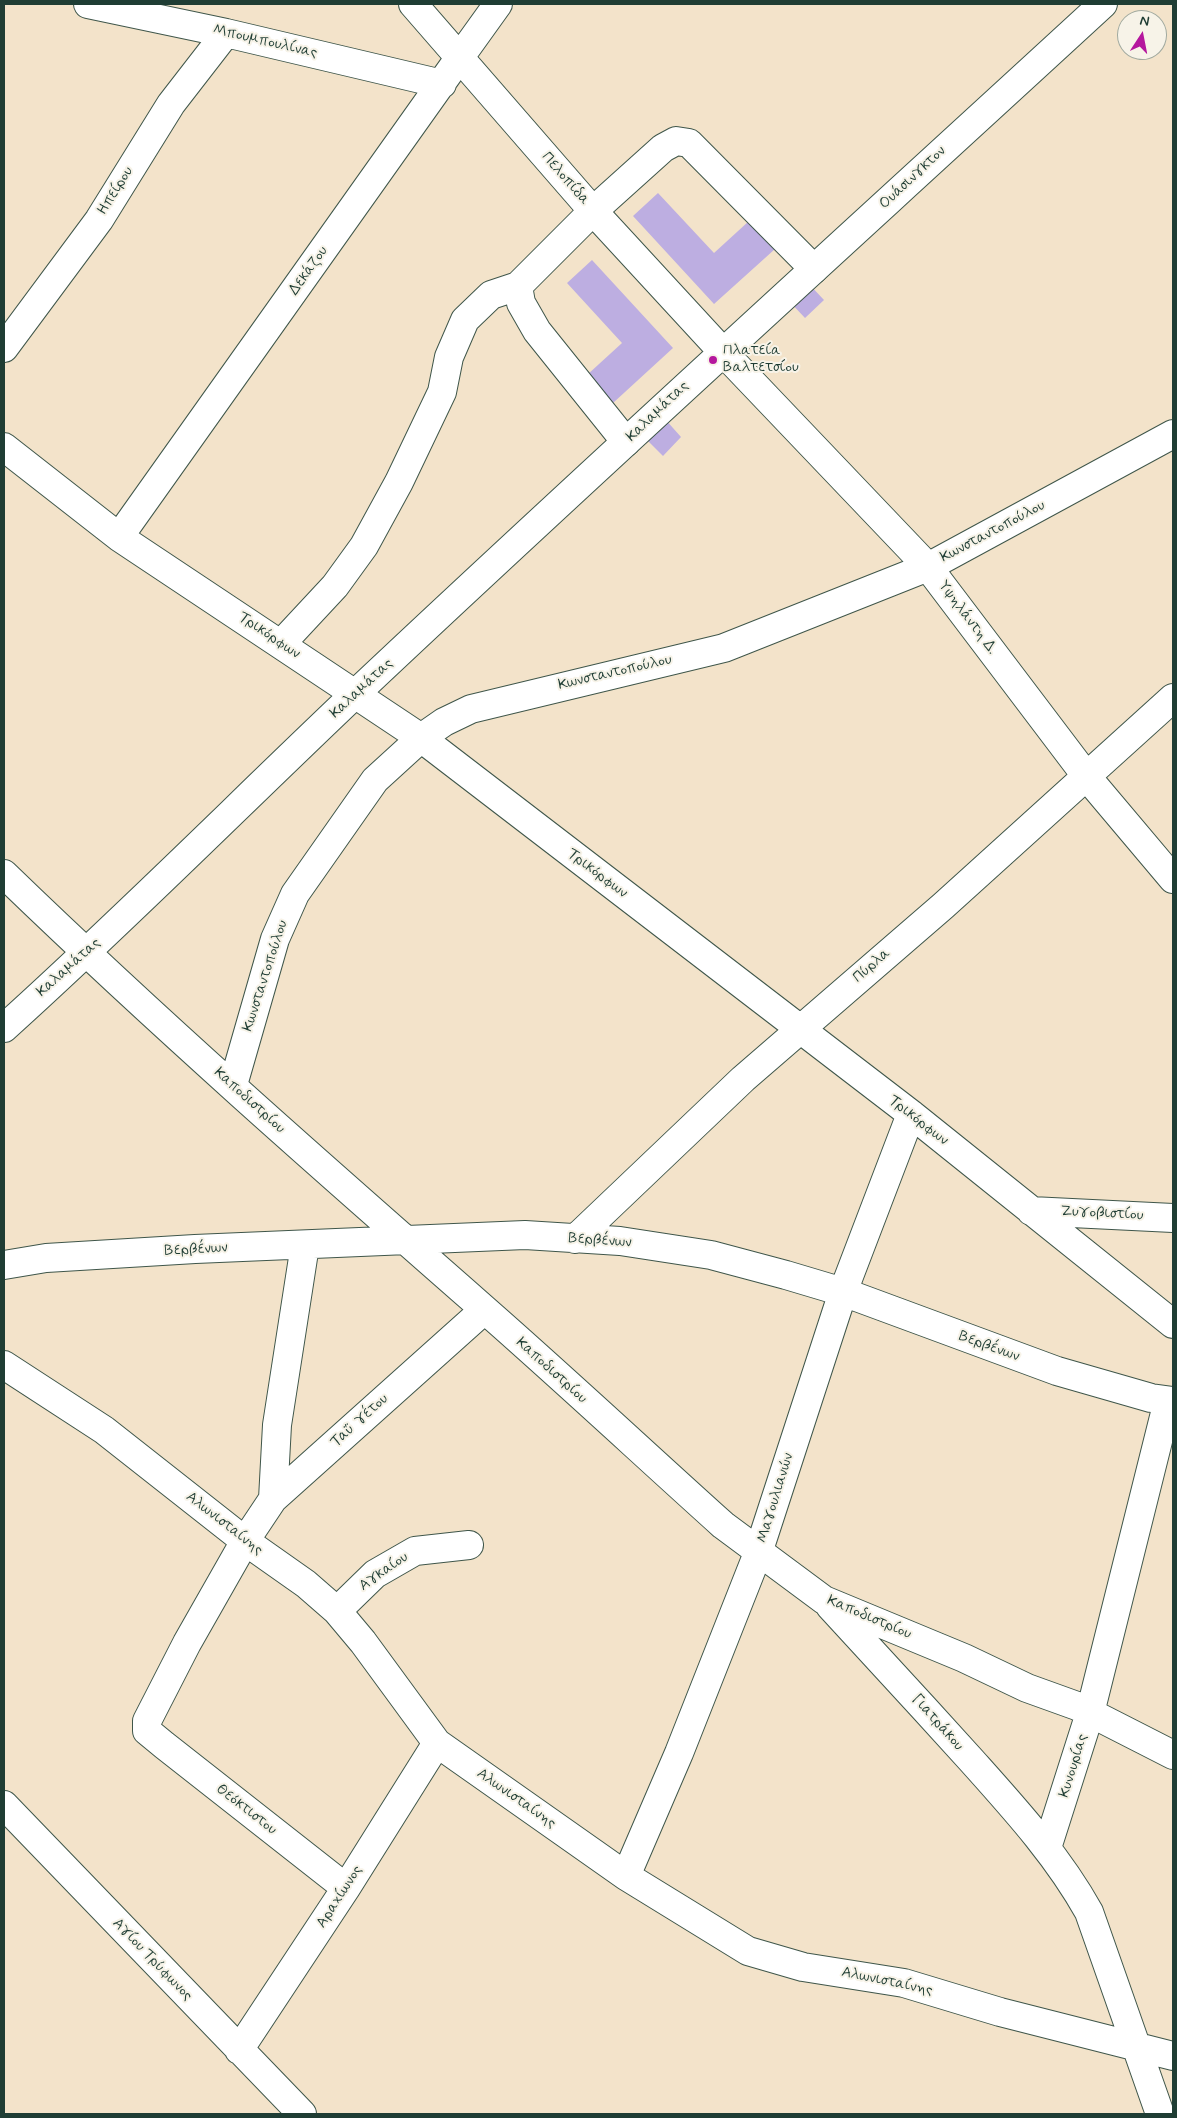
<!DOCTYPE html>
<meta charset="utf-8">
<style>
body{margin:0}
#map{position:relative;width:1177px;height:2118px;overflow:hidden;background:#f3e3ca;font-family:Mynerve,sans-serif}
canvas{display:block}
.frame{position:absolute;inset:0;border:5px solid #1f3d34;pointer-events:none}
.north{position:absolute;left:1117px;top:10px;width:50px;height:50px;box-sizing:border-box;background:#f7f3e8;border:1px solid #a1aaa0;border-radius:50%;rotate:11deg;font-size:14px;font-weight:700;line-height:20px;text-align:center;color:#1f3d34}
.north::after{content:'';display:block;margin:auto;width:18px;height:22px;background:#b5179e;clip-path:polygon(50% 0,100% 100%,50% 72%,0 100%)}
</style>
<div id="map">
<canvas width="1177" height="2118"></canvas>
<div class="frame"></div>
<div class="north">N</div>
</div>
<script>
const ctx = document.querySelector('canvas').getContext('2d');
ctx.lineJoin = 'round';
function fillPath(path, color) { ctx.fillStyle = color; ctx.fill(path, 'evenodd'); }
function strokePath(path, color, width, dash) { ctx.strokeStyle = color; ctx.lineWidth = width; ctx.lineCap = dash ? 'butt' : 'round'; ctx.setLineDash(dash || []); ctx.stroke(path); }
function label(font, color, halo, rows, align = 'center') {
  ctx.font = font + ' Mynerve,sans-serif'; ctx.lineWidth = 4; ctx.setLineDash([]); ctx.textBaseline = 'middle'; ctx.strokeStyle = halo; ctx.fillStyle = color; for (const [text, x, y, turn = 0] of rows) {
    ctx.save(); ctx.translate(x, y); ctx.rotate((+turn || 0) * Math.PI / 180); ctx.textAlign = isNaN(turn) ? turn : align; if (halo) ctx.strokeText(text, 0, 0); ctx.fillText(text, 0, 0); ctx.restore();
  }
}
const building = new Path2D(`
 M658 193 714 253 749 221 775 249 714 304 633 216Z
 M592 260 673 348 613 403 587 375 622 343 567 283Z
 M808 283 824 300 805 318 788 300Z
 M665 419 681 437 663 456 646 439Z`);
const street = new Path2D(`
 M88 4 226 33 442 84
 M4 348 99 220 171 104 226 33
 M722 351 928 567 1087 777 1173 879
 M626 442 537 331 521 303 518 286 593 211 663 148 676 141 689 143 814 269
 M4 447 119 537 421 738 911 1114 1173 1324
 M119 537 460 57
 M281 644 335 586 364 546 399 482 442 392 449 357 465 320 491 295 518 286
 M4 874C159 1024 322 1167 484 1309 565 1380 643 1453 723 1525L824 1600 964 1658 1027 1688 1077 1706 1173 1755
 M233 1085 275 939 295 894 375 780 421 738 444 722 471 709 724 648 928 567 1173 434
 M1031 1211 1173 1218
 M575 1239 743 1079 943 906 1173 698
 M4 1265 46 1258 195 1249 525 1235 620 1241 711 1255 786 1275 843 1292 1057 1371 1151 1398 1173 1401
 M4 1365 104 1430 245 1541 306 1584 337 1611 363 1642 437 1743 626 1876 748 1951 803 1967 904 1983 1000 2012 1173 2056
 M273 1499 277 1425 305 1245
 M830 1606C878 1658 925 1709 972 1761 1014 1808 1058 1856 1089 1912L1160 2114
 M337 1611 375 1574 415 1551 469 1545
 M4 1805 302 2114
 M1047 1848 1090 1713 1168 1401
 M626 1876 679 1753 758 1553 843 1292 911 1114
 M346 1888 164 1745 147 1731V1721L187 1643 245 1541 273 1499 484 1310
 M239 2050 346 1888 437 1743`);
const secondary = new Path2D(`
 M413 4 593 211 722 351
 M460 57 498 4
 M4 1028C124 920 237 806 354 695 601 462 853 234 1103 4`);
const markers = [
 [713,360,5,"#b5179e"]
];
const streetNames = [
 ["Μπουμπουλίνας",265,42,13],
 ["Ουάσινγκτον",913,178,-43],
 ["Πελοπίδα",565,179,49],
 ["Ηπείρου",116,191,-58],
 ["Δεκάζου",309,271,-55],
 ["Καλαμάτας",658,412,-44],
 ["Κωνσταντοπούλου",993,532,-28],
 ["Υψηλάντη Δ.",967,618,53],
 ["Τρικόρφων",269,636,34],
 ["Κωνσταντοπούλου",615,673,-13],
 ["Καλαμάτας",362,689,-43],
 ["Τρικόρφων",597,874,37],
 ["Πύρλα",872,966,-41],
 ["Καλαμάτας",69,968,-42],
 ["Κωνσταντοπούλου",266,976,-72],
 ["Καποδιστρίου",249,1101,42],
 ["Τρικόρφων",918,1121,38],
 ["Ζυγοβιστίου",1102,1214,3],
 ["Βερβένων",600,1241,4],
 ["Βερβένων",196,1250,-3],
 ["Βερβένων",989,1347,20],
 ["Καποδιστρίου",551,1371,42],
 ["Ταΰγέτου",360,1421,-42],
 ["Μαγουλιανών",776,1498,-73],
 ["Αλωνισταίνης",224,1524,38],
 ["Αγκαίου",384,1572,-35],
 ["Καποδιστρίου",869,1618,23],
 ["Γιατράκου",937,1723,48],
 ["Κυνουρίας",1074,1766,-73],
 ["Αλωνισταίνης",516,1799,35],
 ["Θεόκτιστου",246,1810,38],
 ["Αραχίωνος",340,1897,-57],
 ["Αγίου Τρύφωνος",152,1960,46],
 ["Αλωνισταίνης",887,1982,12]
];
const poiNames = [
 ["Πλατεία",723,351],
 ["Βαλτετσίου",723,368]
];
fillPath(building, '#bdaee1');
strokePath(street, '#3f564a', 30);
strokePath(secondary, '#3f564a', 30);
strokePath(street, '#fff', 28);
strokePath(secondary, '#fff', 28);
for (const [x, y, r, color] of markers) { const dot = new Path2D(); dot.arc(x, y, r, 0, 2 * Math.PI); ctx.fillStyle = color; ctx.fill(dot); strokePath(dot, '#f7f3e8', 2); }
label('15px', '#1f3d34', '#f7f3e8', streetNames);
label('15px', '#1f3d34', '#f7f3e8', poiNames, 'left');
</script>
